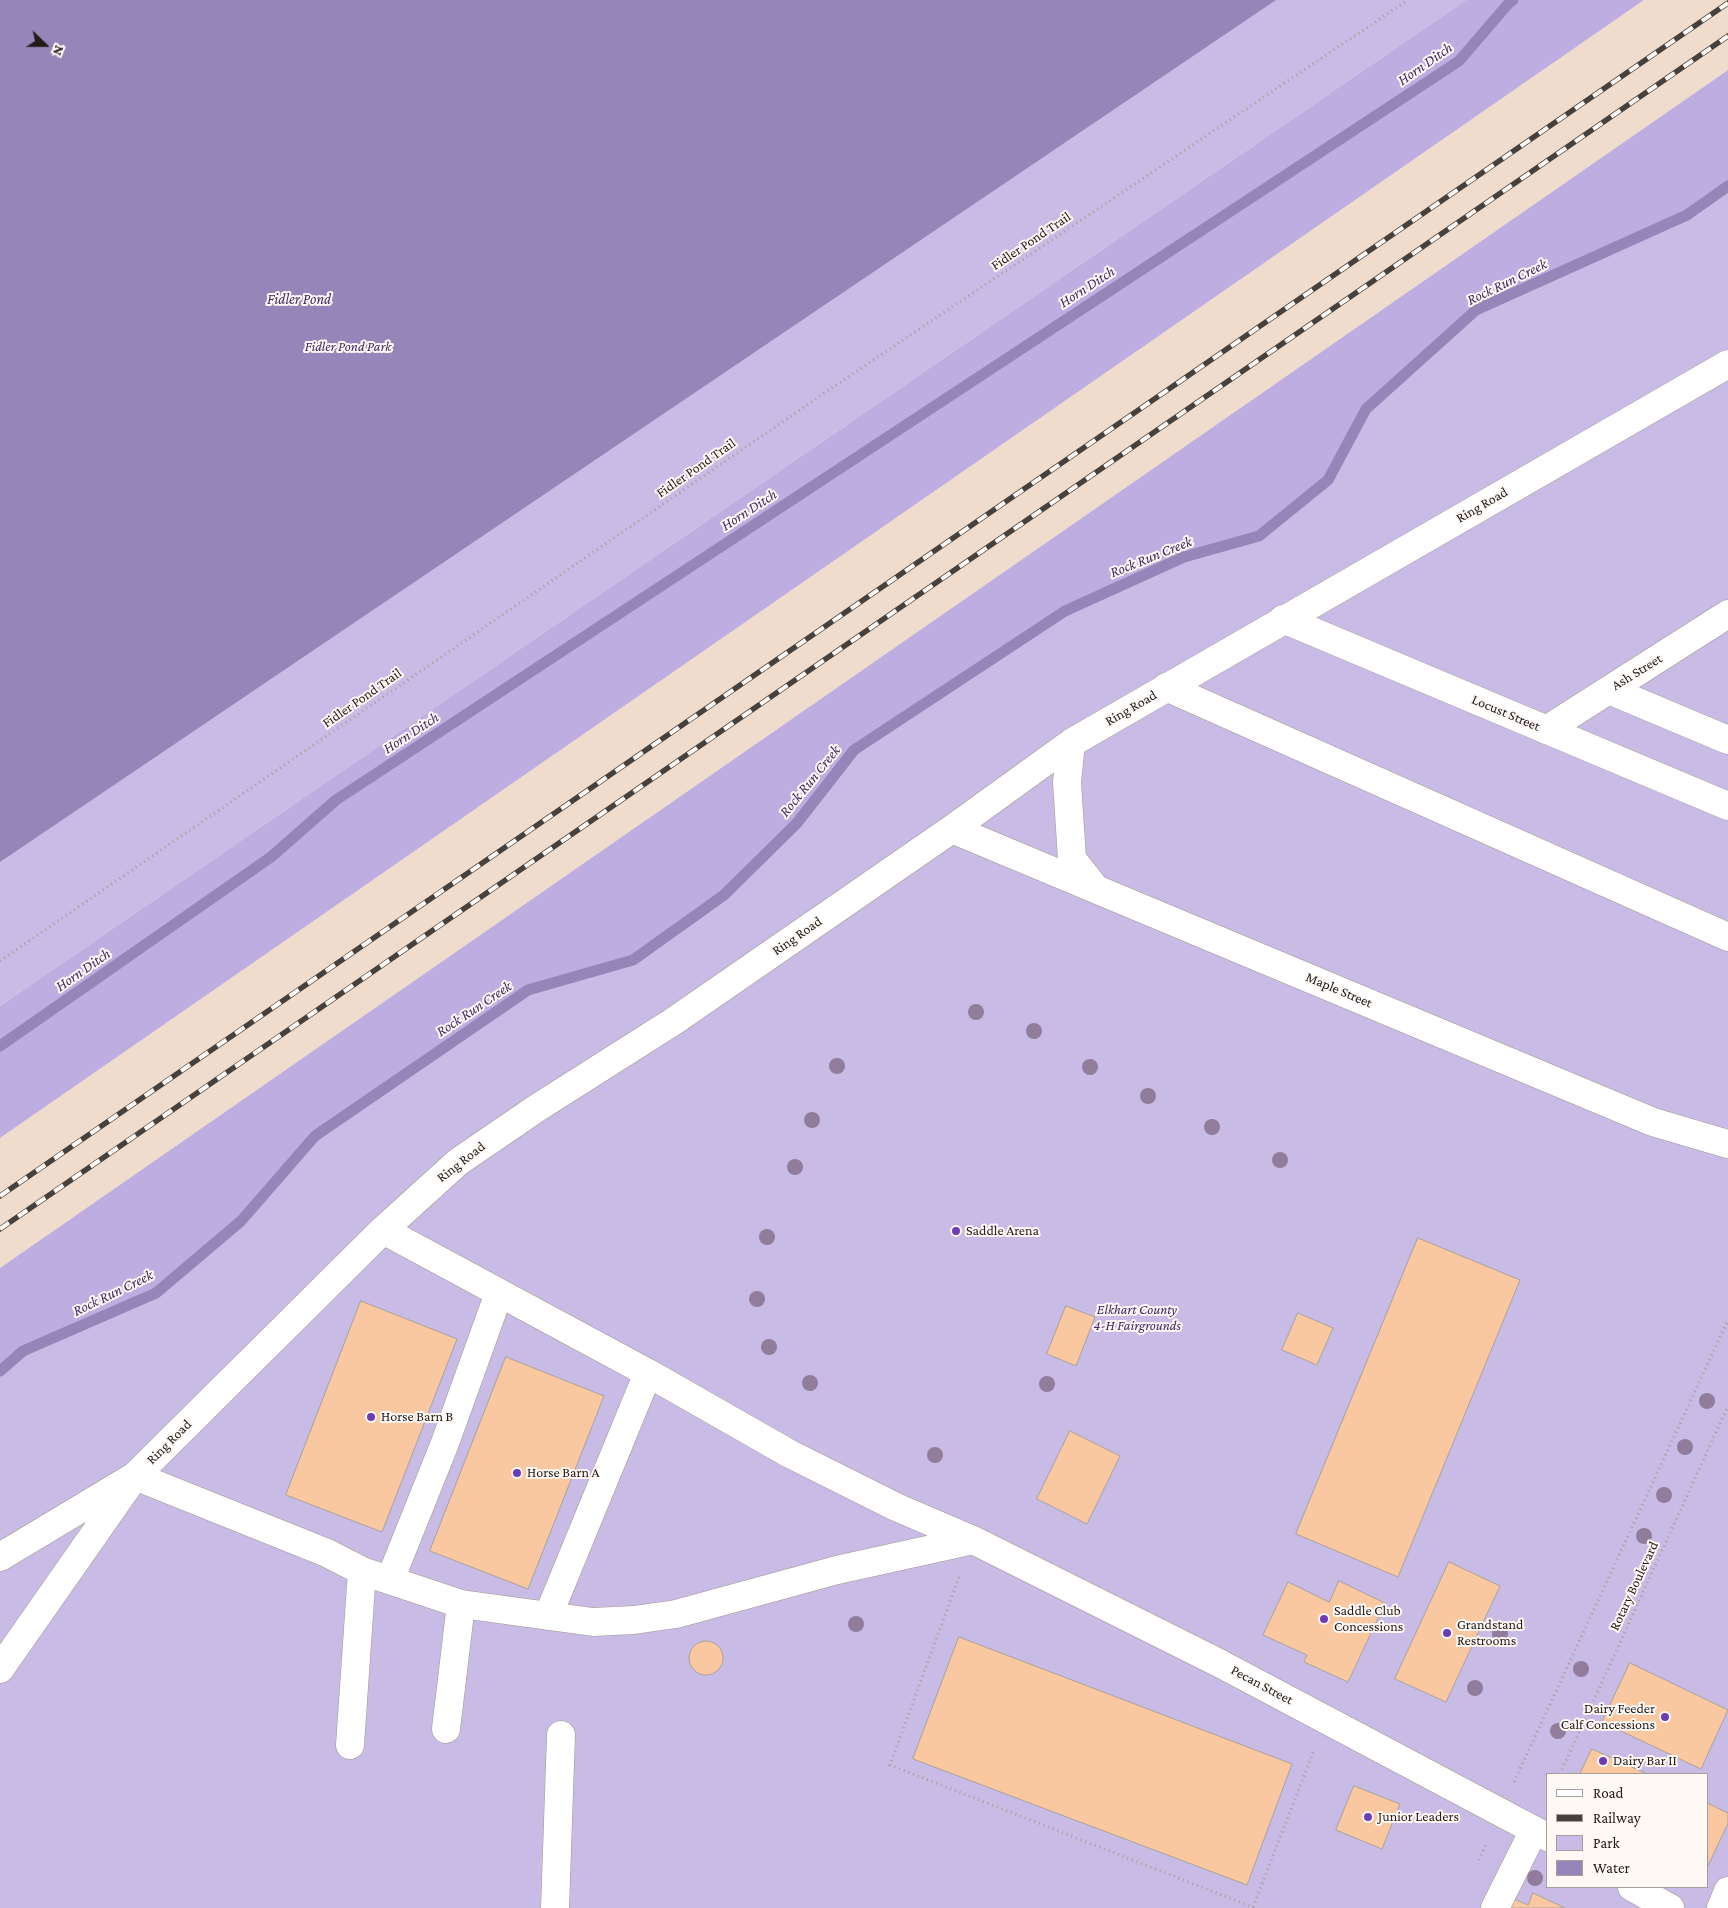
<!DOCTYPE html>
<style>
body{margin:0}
#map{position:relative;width:1728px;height:1908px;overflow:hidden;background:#f7eae0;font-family:"Crimson Pro",serif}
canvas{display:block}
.legend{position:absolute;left:1546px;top:1773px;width:162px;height:115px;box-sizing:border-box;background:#fef9f5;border:1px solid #a5a09d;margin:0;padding:6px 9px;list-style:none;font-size:15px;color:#201b18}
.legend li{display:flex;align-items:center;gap:10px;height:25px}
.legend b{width:25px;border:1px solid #a5a09d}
.north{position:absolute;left:20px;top:20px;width:50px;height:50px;-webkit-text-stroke:4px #fef9f5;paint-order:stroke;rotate:112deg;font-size:14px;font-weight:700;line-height:20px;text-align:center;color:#201b18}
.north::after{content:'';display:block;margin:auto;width:18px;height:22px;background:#201b18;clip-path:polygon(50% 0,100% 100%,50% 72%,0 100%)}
</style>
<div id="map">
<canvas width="1728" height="1908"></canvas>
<ul class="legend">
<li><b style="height:6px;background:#fff"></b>Road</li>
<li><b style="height:6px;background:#47413d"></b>Railway</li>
<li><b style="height:14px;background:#c8bbe5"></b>Park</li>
<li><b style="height:14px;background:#9685b8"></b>Water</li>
</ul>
<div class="north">N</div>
</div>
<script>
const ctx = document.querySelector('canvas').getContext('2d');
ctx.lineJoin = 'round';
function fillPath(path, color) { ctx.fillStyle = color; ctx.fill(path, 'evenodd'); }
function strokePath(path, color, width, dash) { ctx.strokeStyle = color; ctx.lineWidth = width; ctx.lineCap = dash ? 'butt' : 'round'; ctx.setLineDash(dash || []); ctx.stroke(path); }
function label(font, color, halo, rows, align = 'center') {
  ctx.font = font + ' "Crimson Pro",serif'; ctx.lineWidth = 4; ctx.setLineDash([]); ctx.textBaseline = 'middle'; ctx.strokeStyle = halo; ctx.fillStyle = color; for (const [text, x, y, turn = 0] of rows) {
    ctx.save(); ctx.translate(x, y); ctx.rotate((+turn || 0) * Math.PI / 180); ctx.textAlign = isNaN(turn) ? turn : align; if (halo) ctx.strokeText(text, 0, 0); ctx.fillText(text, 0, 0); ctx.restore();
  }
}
const built = new Path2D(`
 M1644 0H1728V70L0 1268V1138Z`);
const green = new Path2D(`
 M0 0H1466L0 1006Z
 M1728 186V1908H0V1371L23 1351 156 1293 241 1221 315 1136 528 990 634 960 797 823 854 750 1065 611 1184 557 1259 536 1328 480 1366 409 1476 310 1687 215ZM1547 1774H1707V1887H1547Z`);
const forest = new Path2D(`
 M1466 0H1644L0 1138V1006Z
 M1728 70V186L1687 215 1476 310 1366 409 1328 480 1259 536 1184 557 1065 611 854 750 797 823 724 895 634 960 528 990 315 1136 241 1221 156 1293 23 1351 0 1371V1268Z`);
const water = new Path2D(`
 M0 0H1276L0 862Z`);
const stream = new Path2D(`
 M0 1046 271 857 336 800 1459 61 1508 4 1513 0
 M0 1371 23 1351 156 1293 241 1221 315 1136 528 990 633 960 724 895 797 823 854 750 1065 611 1184 557 1259 536 1328 480 1366 409 1476 310 1687 215 1728 186`);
const building = new Path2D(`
 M1418 1238 1520 1280 1398 1577 1296 1534Z
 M361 1301 457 1339 382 1532 286 1495Z
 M1066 1306 1095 1317 1076 1366 1047 1354Z
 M1298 1313 1333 1328 1317 1365 1282 1350Z
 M506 1357 604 1396 528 1589 430 1551Z
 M1070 1431 1120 1456 1087 1524 1037 1499Z
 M1449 1562 1500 1586 1446 1702 1395 1679Z
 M1339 1581 1385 1603 1348 1682 1304 1662 1307 1655 1263 1635 1288 1582 1329 1602Z
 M959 1637 1292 1764 1247 1885 913 1759Z
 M689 1658a17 17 0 1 1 34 0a17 17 0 1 1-34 0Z
 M1630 1663 1728 1710 1701 1769 1602 1722Z
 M1592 1749 1647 1774H1580Z
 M1354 1786 1400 1804 1382 1849 1336 1830Z
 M1707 1803 1728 1813V1823L1708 1866Z
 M1533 1893 1565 1908H1509L1514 1899 1528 1905Z`);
const path = new Path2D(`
 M0 961 820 396 1408 0
 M959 1577 890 1765 1255 1908
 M1560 1774 1728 1406
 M1514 1782 1728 1320
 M1479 1860 1487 1842
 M1253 1907 1314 1750`);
const minor = new Path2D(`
 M1283 619 1728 806
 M1166 687 1728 937
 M1609 690 1728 740
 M1546 730 1728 614
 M1071 743 1067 782 1072 859 1095 888
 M952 829 1653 1122 1728 1144
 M383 1230 648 1373 790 1454 896 1507 973 1540 1219 1663 1547 1837
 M0 1557 135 1476 327 1553 362 1571 461 1604 593 1622 634 1620 676 1614 837 1570 973 1540
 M390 1580 445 1443 499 1293
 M548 1616 648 1373
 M0 1669 135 1476 383 1230 458 1162 537 1108 674 1021 952 829 1071 743 1728 364
 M446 1729 461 1604
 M350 1745 362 1571
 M1632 1887 1670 1908
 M555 1908 561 1735
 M1495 1908 1534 1830
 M1721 1908 1728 1891`);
const rail = new Path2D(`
 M0 1196 1728 3
 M0 1229 1728 36`);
const trees = [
 [976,1012],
 [1034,1031],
 [837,1066],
 [1090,1067],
 [1148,1096],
 [812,1120],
 [1212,1127],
 [1280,1160],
 [795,1167],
 [767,1237],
 [757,1299],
 [769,1347],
 [810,1383],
 [1047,1384],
 [1707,1401],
 [1685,1447],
 [935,1455],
 [1664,1495],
 [1644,1536],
 [856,1624],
 [1500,1634],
 [1581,1669],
 [1475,1688],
 [1558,1731],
 [1535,1878]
];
const markers = [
 [956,1231,5,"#6f3bb2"],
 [371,1417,5,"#6f3bb2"],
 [517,1473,5,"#6f3bb2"],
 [1324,1619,5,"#6f3bb2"],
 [1447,1633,5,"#6f3bb2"],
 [1665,1717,5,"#6f3bb2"],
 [1603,1761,5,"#6f3bb2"],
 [1368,1817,5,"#6f3bb2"]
];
const streetNames = [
 ["Fidler Pond Trail",1031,241,-34],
 ["Fidler Pond Trail",696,468,-35],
 ["Ring Road",1482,505,-30],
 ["Ash Street",1637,672,-32],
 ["Fidler Pond Trail",362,698,-35],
 ["Ring Road",1131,708,-30],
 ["Locust Street",1506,713,23],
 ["Ring Road",797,936,-35],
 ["Maple Street",1339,990,23],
 ["Ring Road",461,1162,-38],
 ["Ring Road",169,1442,-45],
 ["Rotary Boulevard",1634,1586,-65],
 ["Pecan Street",1262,1685,28]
];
const parkNames = [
 ["Fidler Pond Park",348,347],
 ["Elkhart County",1137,1310],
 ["4-H Fairgrounds",1137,1326]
];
const poiNames = [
 ["Saddle Arena",966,1231],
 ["Horse Barn B",381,1417],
 ["Horse Barn A",527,1473],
 ["Saddle Club",1334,1611],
 ["Concessions",1334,1627],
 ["Grandstand",1457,1625],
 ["Restrooms",1457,1641],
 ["Dairy Feeder",1655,1709,"right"],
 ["Calf Concessions",1655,1725,"right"],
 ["Dairy Bar II",1613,1761],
 ["Junior Leaders",1378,1817]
];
const waterNames = [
 ["Horn Ditch",1425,64,-35],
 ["Rock Run Creek",1507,282,-26],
 ["Horn Ditch",1087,287,-33],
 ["Fidler Pond",299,299],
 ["Horn Ditch",749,510,-33],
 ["Rock Run Creek",1151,557,-22],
 ["Horn Ditch",411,733,-33],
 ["Rock Run Creek",810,781,-51],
 ["Horn Ditch",83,970,-35],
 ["Rock Run Creek",474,1009,-34],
 ["Rock Run Creek",113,1293,-26]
];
fillPath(built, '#efdccd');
fillPath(green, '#c8bbe5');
fillPath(forest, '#beade1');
fillPath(water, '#9685b8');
strokePath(stream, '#9685b8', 11);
fillPath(building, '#f9c8a1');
strokePath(building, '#ada299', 1);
strokePath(minor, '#a3978e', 29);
strokePath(path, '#a89e96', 3, [1, 4]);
strokePath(minor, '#fff', 28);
strokePath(rail, '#47413d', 5.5);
strokePath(rail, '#fef9f5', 4, [11]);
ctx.fillStyle = '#917d9b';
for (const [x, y] of trees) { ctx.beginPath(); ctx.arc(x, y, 8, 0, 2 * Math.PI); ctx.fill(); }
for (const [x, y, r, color] of markers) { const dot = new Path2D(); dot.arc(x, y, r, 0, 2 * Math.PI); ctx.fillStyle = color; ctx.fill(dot); strokePath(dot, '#fef9f5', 2); }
label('14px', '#201b18', '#fef9f5', streetNames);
label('italic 14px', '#3e2463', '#fef9f5', parkNames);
label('14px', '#201b18', '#fef9f5', poiNames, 'left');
label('italic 15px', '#412866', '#fef9f5', waterNames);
</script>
